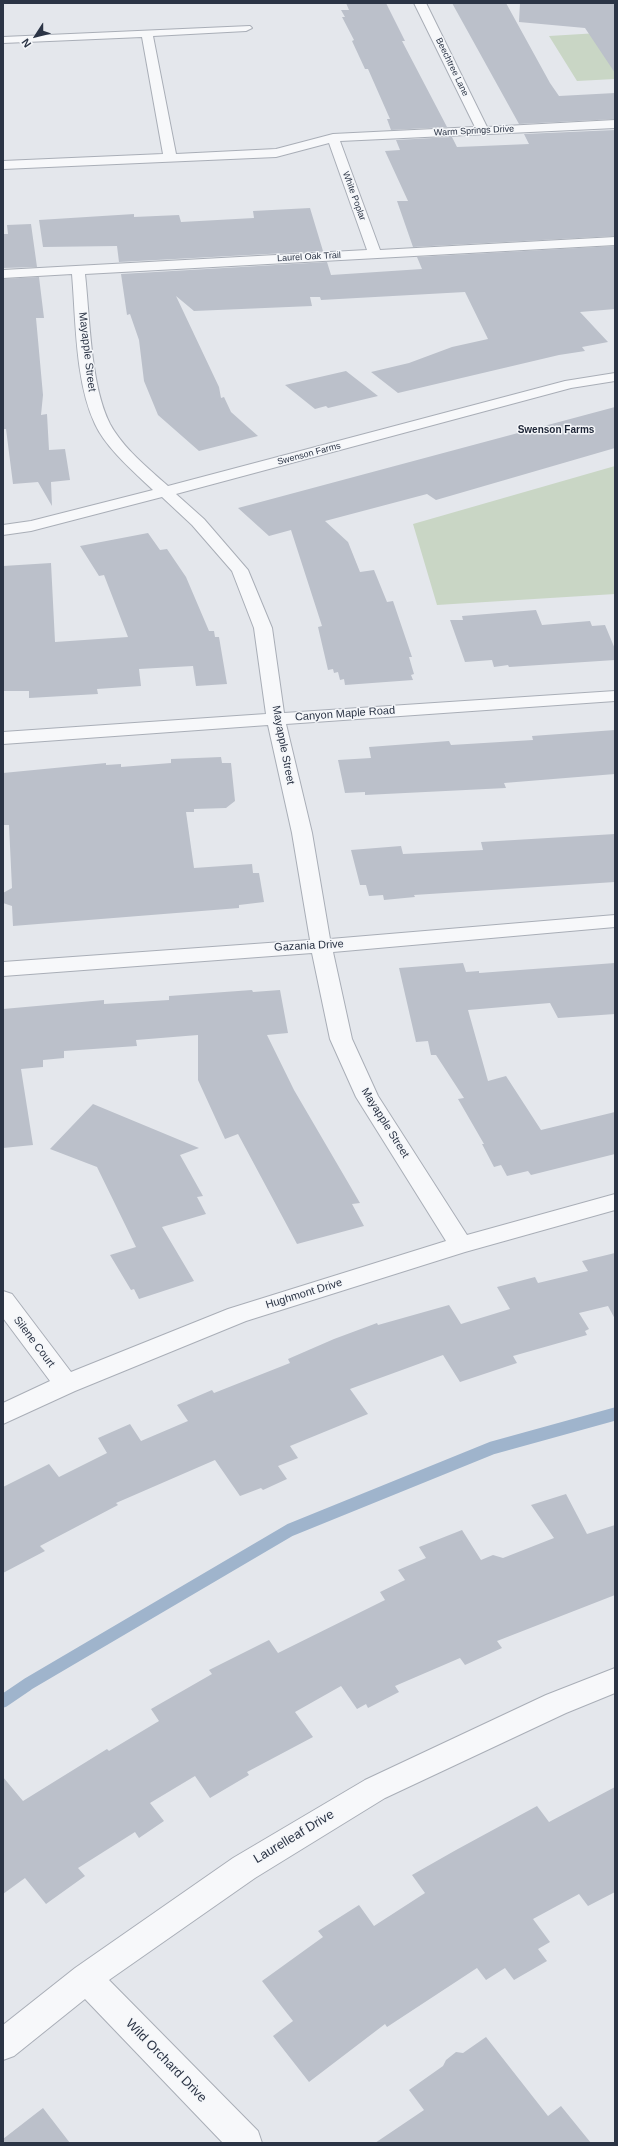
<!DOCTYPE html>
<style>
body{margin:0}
#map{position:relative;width:618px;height:2146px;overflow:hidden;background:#e4e7ec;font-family:Helvetica,sans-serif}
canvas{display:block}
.frame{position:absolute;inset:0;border:4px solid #2b3445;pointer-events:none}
.north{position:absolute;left:16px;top:16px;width:40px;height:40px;-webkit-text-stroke:3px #f4f6f9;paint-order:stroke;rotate:234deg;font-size:11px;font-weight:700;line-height:16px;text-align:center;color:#2b3445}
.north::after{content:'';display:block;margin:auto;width:14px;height:18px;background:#2b3445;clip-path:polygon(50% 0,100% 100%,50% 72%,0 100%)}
</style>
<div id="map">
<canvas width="618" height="2146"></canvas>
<div class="frame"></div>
<div class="north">N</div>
</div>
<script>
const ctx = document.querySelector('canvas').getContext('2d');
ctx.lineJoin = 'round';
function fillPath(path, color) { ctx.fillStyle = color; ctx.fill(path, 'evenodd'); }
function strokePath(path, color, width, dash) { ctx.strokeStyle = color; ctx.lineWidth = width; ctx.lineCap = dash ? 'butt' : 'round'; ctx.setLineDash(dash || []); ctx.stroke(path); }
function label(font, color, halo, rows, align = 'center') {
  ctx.font = font + ' Helvetica,sans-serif'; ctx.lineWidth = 3; ctx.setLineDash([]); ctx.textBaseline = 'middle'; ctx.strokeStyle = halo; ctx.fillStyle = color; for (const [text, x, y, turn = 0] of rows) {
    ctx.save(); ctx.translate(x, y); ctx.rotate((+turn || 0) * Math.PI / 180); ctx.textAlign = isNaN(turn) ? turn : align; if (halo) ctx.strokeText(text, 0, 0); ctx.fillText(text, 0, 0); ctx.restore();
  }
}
const green = new Path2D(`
 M615 32V79L577 81 549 36Z
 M615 466V594L437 605 413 524Z`);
const stream = new Path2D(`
 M3 1701 28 1684 290 1530 492 1448 615 1414`);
const building = new Path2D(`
 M346 3H386L405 41H402L447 127 391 130 387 119H390L368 69H365L352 41 354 40 342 17H345L341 10H349Z
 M452 3H506L550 83 559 96 615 93V119L519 124Z
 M520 3H615V73L585 28 519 22Z
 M615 130V236L413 247 397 201H408L385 151 400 150 396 140 452 137 457 147 482 146 529 144 524 134Z
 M310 208 323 251 119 262 117 246 43 247 39 220 134 214V217L179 215 181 222 254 218 253 211Z
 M31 224 37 267 3 268V234H8L7 225Z
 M615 246V309L580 312 608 342 582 347 585 351 559 355 398 393 371 372 409 363 452 347 488 339 465 292 321 300 320 297H310L312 306 194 311 176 296 219 387 221 398 224 397 231 412 258 436 199 451 158 415 144 381 139 340 130 314 127 315 121 274 327 262 331 275 422 269 417 257Z
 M39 277 44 318H36L43 395 41 415 47 414 49 450 65 449 70 480 51 482 52 506 38 482 13 484 6 429H3V279Z
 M346 371 378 396 328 408 326 406 315 409 285 385Z
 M615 407V448L436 500 427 494 325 521 348 542 360 572 374 570 387 602 393 601 412 657H409L414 674 411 675 413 680 345 685 344 679 340 680 338 672 334 673 333 669 328 670 318 627 322 626 291 530 269 536 238 508Z
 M148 533 160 550 167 549 186 577 209 631H214L215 637H219L227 684 196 686 193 666 139 669 141 686 97 689 98 694 29 698V691H3V566L51 563 55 642 128 637 104 575 99 576 80 546Z
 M536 610 542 625 590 621 592 626 605 625 615 649V660L509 667 508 665 494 667 492 660 465 662 450 620H463L462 616Z
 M615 730V774L504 783 506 788 365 795V792L345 793 338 760 371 758 369 747 449 741 451 745 533 740 532 736Z
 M221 757 222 763H231L235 801 226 808 194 809V812H186L194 868 252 864 253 873H259L264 902 239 905V908L13 926 12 906 3 903V893L12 888 9 825H3V773L106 763V765L121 764V767L171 763V759Z
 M615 834V882L414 895 415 897 384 900 383 895 369 896 366 885H360L351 850 401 846 403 854 483 850 481 842Z
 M463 963 466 972 479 971V973L615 963V1014L558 1018 550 1003 468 1010 488 1081 506 1076 541 1130 615 1112V1154L531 1175 528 1171 507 1176 501 1165 494 1167 482 1144H484L458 1099 464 1098 436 1055H431L428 1041 416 1042 399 968Z
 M252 990 253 992 280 990 288 1033 267 1035 294 1090 360 1203 352 1204 364 1226 297 1244 238 1134 225 1139 198 1080V1035L136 1040 137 1046 64 1051V1058L43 1060V1067L21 1069 33 1145 3 1148V1009L104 1000V1004L169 1000V996Z
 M93 1104 199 1148 180 1155 203 1196 197 1197 206 1214 162 1227 194 1281 139 1299 134 1289 131 1290 110 1255 136 1247 97 1167 50 1149Z
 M615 1253V1319L608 1306 579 1313 589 1329 585 1331 587 1335 513 1356 517 1363 460 1382 443 1355 350 1389 368 1414 290 1446 298 1458 278 1466 287 1479 263 1490 261 1488 240 1496 215 1460 116 1503 118 1505 40 1546 45 1551 3 1573V1487L49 1464 59 1477 107 1453 98 1438 130 1424 141 1441 188 1421 177 1405 212 1390 214 1393 290 1363 288 1359 334 1339 377 1323 378 1325 449 1305 461 1324 510 1309 497 1287 535 1277 538 1283 588 1271 582 1261Z
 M566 1494 587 1534 615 1525V1595L497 1641 502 1648 465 1665 460 1658 395 1686 399 1692 368 1708 366 1704 357 1709 341 1686 295 1712 313 1737 247 1772 249 1775 210 1798 195 1776 150 1803 164 1821 139 1838 135 1832 78 1868 85 1876 46 1904 25 1878 3 1894V1777L23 1801 107 1749 109 1751 159 1721 151 1709 212 1674 209 1670 269 1640 278 1653 385 1600 380 1592 405 1580 398 1570 426 1558 419 1547 462 1530 481 1560 493 1555 503 1558 554 1538 531 1505Z
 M615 1787V1892L588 1906 579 1894 533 1919 550 1942 538 1949 547 1961 514 1980 505 1968 486 1980 477 1968 387 2027 385 2024 309 2082 273 2036 293 2021 262 1981 323 1937 318 1931 359 1905 374 1926 425 1893 412 1875 456 1850 537 1806 549 1822Z
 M486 2037 548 2116 561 2106 591 2143H375L424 2110 409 2090 443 2066 446 2060 456 2052 463 2053Z
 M43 2108 70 2143H3V2139Z`);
const minor = new Path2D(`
 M414 3H426L487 127 615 120V128L340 141 380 250 615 237V245L85 274C90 318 90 384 110 424 123 448 148 468 168 486L565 381 615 373V381L571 388 176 494 204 519 248 570 272 628 284 713 615 691V701L286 724 312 833 330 939 615 915V927L333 952 352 1039 378 1096 467 1235 615 1194V1210L465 1252 246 1321 75 1391 3 1424V1403L50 1381 3 1318V1291L12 1294 71 1372 228 1309 446 1241 356 1097 330 1039 312 953 3 976V962L310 940 292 833 268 725 3 744V732L266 714 254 628 232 571 192 525 162 497 31 531 3 535V525L31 521 153 490C134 472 106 448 95 424 75 381 76 321 72 274L3 278V270L367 250 329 143 276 157 3 169V161L163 154 142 37 3 43V37L250 26 252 28 246 31 153 36 176 154 276 149 333 134 475 127Z
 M615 1668V1693L566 1713 385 1798 255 1878 109 1980 258 2131 262 2143H223L85 1999 14 2056 3 2060V2025L75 1968 233 1858 365 1780 546 1695Z`);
const farStreetnames = [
 ["Beechtree Lane",452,67,64],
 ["Warm Springs Drive",474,131,-3],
 ["White Poplar",354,196,70],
 ["Laurel Oak Trail",309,257,-3],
 ["Swenson Farms",309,454,-15]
];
const farNeighbourhoodnames = [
 ["Swenson Farms",556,430]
];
const streetNames = [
 ["Mayapple Street",87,352,83],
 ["Canyon Maple Road",345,714,-4],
 ["Mayapple Street",283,745,79],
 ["Gazania Drive",309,946,-3],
 ["Mayapple Street",385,1123,58],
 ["Hughmont Drive",304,1294,-17],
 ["Silene Court",34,1342,53]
];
const nearStreetnames = [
 ["Laurelleaf Drive",294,1837,-31],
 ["Wild Orchard Drive",166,2061,46]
];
fillPath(green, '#c9d6c5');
strokePath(stream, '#9fb4cc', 13);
fillPath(building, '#bbc0ca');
strokePath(minor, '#a9aeb7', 2);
fillPath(minor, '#f7f8fa');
label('9px', '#2b3445', '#f4f6f9', farStreetnames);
label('bold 10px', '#1d2536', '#f4f6f9', farNeighbourhoodnames);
label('11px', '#2b3445', '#f4f6f9', streetNames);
label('13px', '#2b3445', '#f4f6f9', nearStreetnames);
</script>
